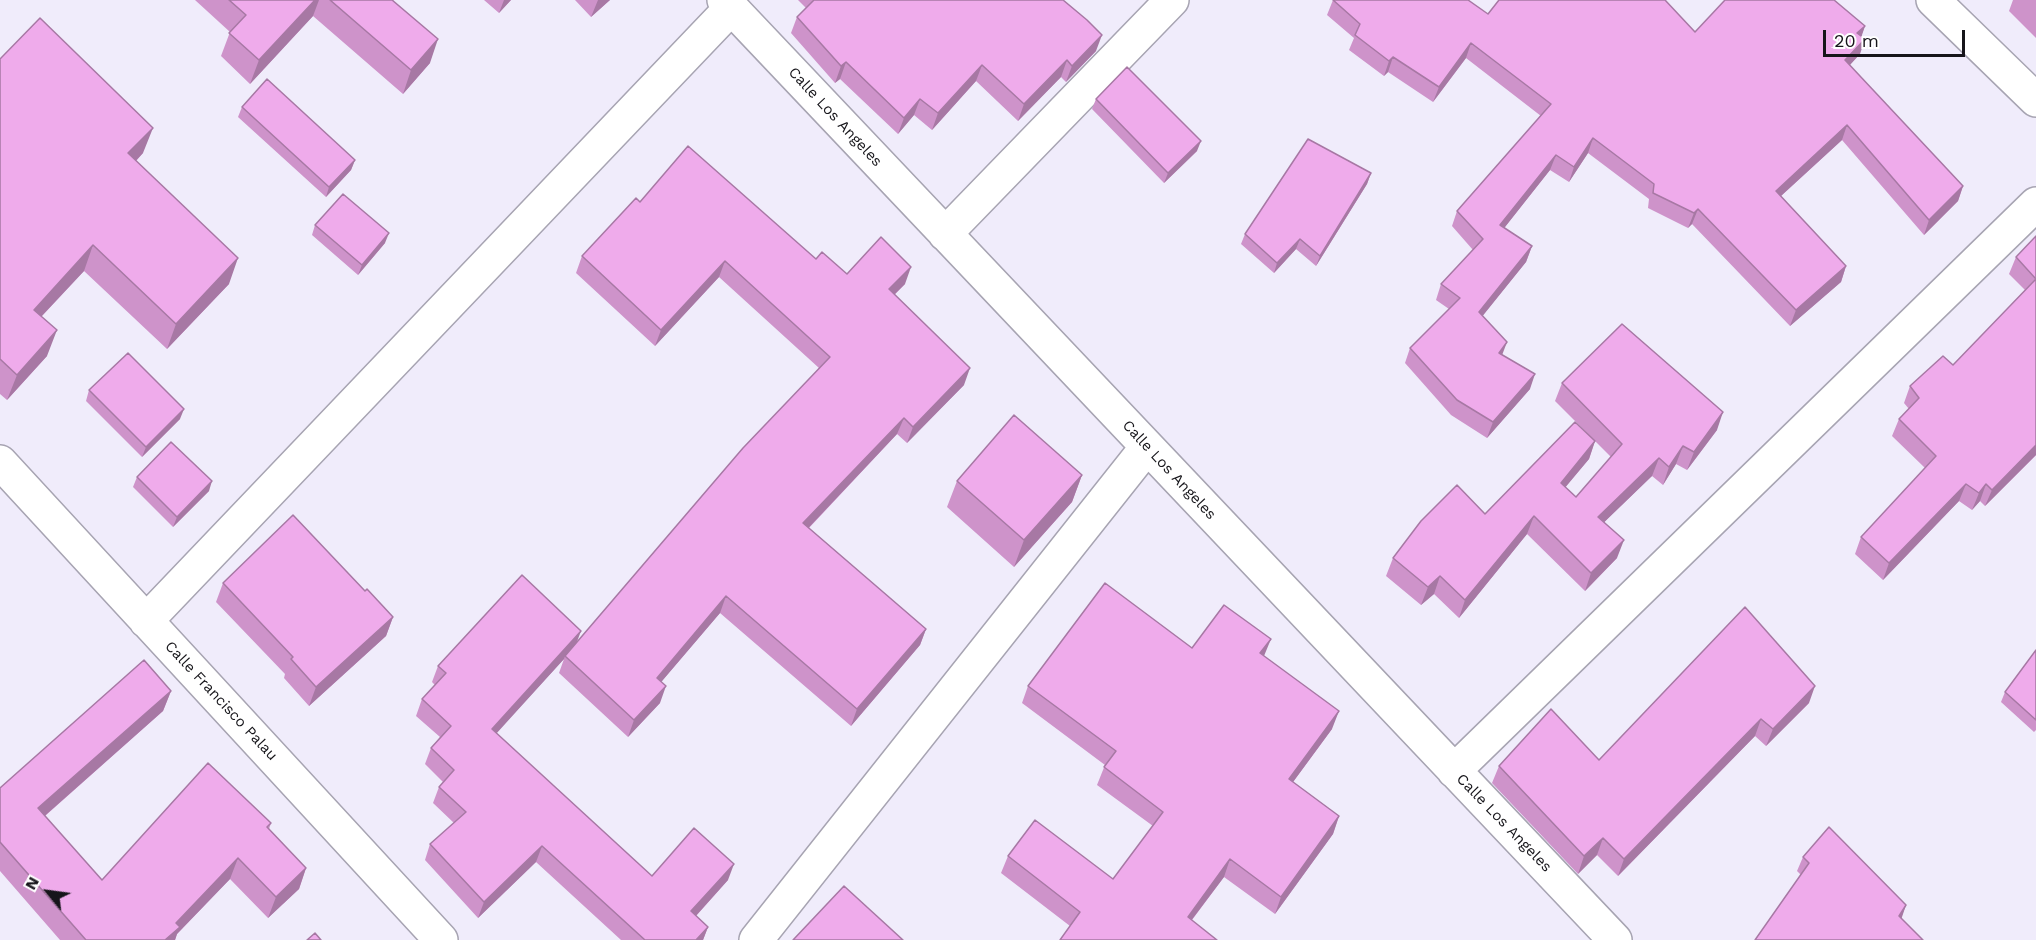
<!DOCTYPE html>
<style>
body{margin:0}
#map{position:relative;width:2036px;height:940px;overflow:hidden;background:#f0ecfb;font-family:"Work Sans",sans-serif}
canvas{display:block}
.north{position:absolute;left:18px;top:862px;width:60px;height:60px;-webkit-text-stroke:4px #fff;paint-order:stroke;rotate:299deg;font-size:16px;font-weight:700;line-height:24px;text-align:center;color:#16151a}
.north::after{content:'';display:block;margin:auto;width:21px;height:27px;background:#16151a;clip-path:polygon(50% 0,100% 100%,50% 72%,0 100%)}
.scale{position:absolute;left:1823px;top:30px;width:142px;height:27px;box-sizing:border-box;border:3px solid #16151a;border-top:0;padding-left:8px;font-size:18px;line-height:21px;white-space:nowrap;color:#16151a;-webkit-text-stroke:4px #fff;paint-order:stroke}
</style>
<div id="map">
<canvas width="2036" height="940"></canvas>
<div class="north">N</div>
<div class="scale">20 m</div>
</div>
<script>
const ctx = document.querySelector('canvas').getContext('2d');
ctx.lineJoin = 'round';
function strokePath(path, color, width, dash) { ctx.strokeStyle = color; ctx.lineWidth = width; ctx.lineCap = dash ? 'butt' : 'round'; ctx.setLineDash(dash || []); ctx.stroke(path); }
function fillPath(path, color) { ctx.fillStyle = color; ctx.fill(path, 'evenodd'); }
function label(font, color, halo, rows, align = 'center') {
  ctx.font = font + ' "Work Sans",sans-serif'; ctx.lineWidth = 4.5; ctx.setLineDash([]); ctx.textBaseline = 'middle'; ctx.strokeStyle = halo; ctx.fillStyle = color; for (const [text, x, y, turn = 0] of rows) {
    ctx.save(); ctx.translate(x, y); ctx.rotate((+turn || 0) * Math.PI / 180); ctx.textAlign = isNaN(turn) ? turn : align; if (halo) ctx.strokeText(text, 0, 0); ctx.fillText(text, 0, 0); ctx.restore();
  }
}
const street = new Path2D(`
 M724 0 1615 940
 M1933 0 2036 100
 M945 234 1172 0
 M0 462 441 940
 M146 621 731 8
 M1454 771 2036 204
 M756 940 1147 447`);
const wall = new Path2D(`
 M195 0H394L393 1 430 63 403 94 313 16 250 84 221 56 230 32Z
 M484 0H511L499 13Z
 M575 0H610L591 17Z
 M798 0H1063L1096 51 1066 82 1061 77 1018 121 976 81 932 130 914 115 898 134 840 79 835 83 791 33 797 17 806 8Z
 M1333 0 1695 32 1865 26 1861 36 1860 54 1849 65 1963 186 1958 201 1924 235 1842 140 1781 196 1846 266 1841 282 1790 326 1692 224 1688 228 1648 208 1649 199 1588 153 1569 182 1550 170 1504 228 1532 246 1526 262 1482 316 1502 355 1530 389 1487 438 1451 415 1405 363 1410 348 1449 309 1436 300 1441 284 1473 250 1452 226 1457 211 1541 116 1466 58 1433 102 1388 72 1384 76 1349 50 1354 38 1327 15Z
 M2013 0H2036V38L2009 11Z
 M0 59 143 153 136 161 229 284 167 349 84 271 41 317 47 356 7 400 0 394Z
 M1096 99 1197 151 1164 183 1092 109Z
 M242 107 355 160 351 170 326 197 238 117Z
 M1371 173 1367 184 1316 266 1296 249 1274 273 1241 244 1245 234Z
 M640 202 816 259 847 274 905 284 894 295 964 385 907 443 897 434 809 528 926 629 920 645 851 726 720 613 661 682 660 703 628 737 559 673 564 659 496 733 652 876 728 880 696 916 708 927 703 940H621L536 862 478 918 425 860 430 844 454 823 433 803 439 787 443 782 425 764 431 748 440 737 416 716 422 699 435 685 432 682 438 666 577 642 819 368 719 277 655 346 576 273 582 256Z
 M315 225 385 243 358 275 312 235Z
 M2036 236V455L1985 506 1980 501 1972 510 1959 501 1883 580 1855 554 1861 537 1925 468 1892 436 1899 419 1909 409 1904 403 1910 386 1953 365 2025 290 2009 274 2016 257Z
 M1562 383 1717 430 1687 470 1676 464 1663 485 1652 476 1604 522 1617 558 1585 591 1527 534 1459 618 1434 594 1421 605 1386 576 1393 558 1485 514 1587 433 1555 401ZM1595 441 1611 457 1576 497 1565 487 1589 459Z
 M89 390 180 419 142 457 86 401Z
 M1082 475 1072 502 1014 567 947 507 957 481Z
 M137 477 209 491 173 527 133 487Z
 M223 583 365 591 393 617 386 636 309 706 284 678 285 674 216 602Z
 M1192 648 1264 656 1332 729 1293 782 1339 816 1333 834 1275 914 1224 877 1192 920 1070 926 1001 873 1008 856 1113 879 1153 826 1097 785 1105 765 1022 703 1028 686Z
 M2036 650V730L2034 732 2001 702 2005 692Z
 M171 691 163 711 45 816 102 880 271 823 269 829 306 868 299 889 268 918 230 879 177 934 175 940H60L0 871V788Z
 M1809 703 1766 746 1755 736 1618 876 1597 855 1578 874 1492 783 1499 766 1599 760Z
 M1803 857 1906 905 1901 918 1801 875 1797 871Z`);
const shadedWall = new Path2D(`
 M315 0H319L313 16 250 84 259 60Z
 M504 0H511L499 13Z
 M598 0H610L591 17Z
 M1865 26 1860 41 1857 33Z
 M1102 35 1096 51 1066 82 1072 66Z
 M438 39 430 63 403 94 411 70Z
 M1865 39 1860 54 1840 76 1845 60Z
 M1471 43 1466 58 1433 102 1439 87Z
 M1393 57 1388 72 1384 76 1389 61Z
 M1067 60 1061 77 1018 121 1024 104Z
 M846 62 840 79 835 83 841 66Z
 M982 65 976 81 932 130 938 113Z
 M920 99 914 115 898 134 904 118Z
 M1847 125 1842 140 1770 206 1776 191Z
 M153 128 143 153 119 179 128 153Z
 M1593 138 1588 153 1569 182 1574 167Z
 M1201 141 1197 151 1164 183 1168 173Z
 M1556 155 1550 170 1494 241 1500 225Z
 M355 160 351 170 326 197 329 187Z
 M1371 173 1367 184 1316 266 1320 256Z
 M1963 186 1958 201 1924 235 1929 220Z
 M1698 209 1692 224 1688 228 1694 213Z
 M389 233 385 243 358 275 362 265Z
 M1300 239 1296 249 1274 273 1277 263Z
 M93 245 84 271 24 335 34 310Z
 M1532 246 1526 262 1473 328 1479 312Z
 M238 258 229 284 167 349 176 324Z
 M725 261 719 277 655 346 661 330Z
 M1846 266 1841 282 1790 326 1796 310Z
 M911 267 905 284 883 306 889 289Z
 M57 330 47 356 7 400 17 375Z
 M1507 342 1501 358 1499 353Z
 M970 368 964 385 907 443 913 427Z
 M1535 374 1530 389 1487 438 1493 422Z
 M184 409 180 419 142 457 146 447Z
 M1723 412 1717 430 1687 470 1694 452Z
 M904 418 897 434 797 540 803 523Z
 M1595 441 1589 459 1554 501 1561 483Z
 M2036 445V455L1985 506 1992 490Z
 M1683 446 1676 464 1663 485 1669 467Z
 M1659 458 1652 476 1591 535 1598 517Z
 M1082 475 1072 502 1014 567 1024 540Z
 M212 481 209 491 173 527 177 517Z
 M1966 484 1959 501 1883 580 1889 563Z
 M1986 484 1980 501 1972 510 1979 493Z
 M1534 516 1527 534 1459 618 1465 600Z
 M1624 540 1617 558 1585 591 1591 573Z
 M1440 576 1434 594 1421 605 1428 587Z
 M726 596 720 613 651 694 657 678Z
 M393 617 386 636 309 706 316 687Z
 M926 629 920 645 851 726 857 709Z
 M581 631 575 647 565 656 564 659 486 745 492 729Z
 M1271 639 1264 656 1260 653Z
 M666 686 660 703 628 737 634 720Z
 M1815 686 1809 703 1766 746 1773 729Z
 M171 691 163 711 31 828 38 808Z
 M1339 711 1332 729 1282 797 1289 779Z
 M1761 719 1755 736 1618 876 1624 859Z
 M1339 816 1333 834 1275 914 1281 897Z
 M1603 838 1597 855 1578 874 1584 856Z
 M542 846 536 862 478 918 484 902Z
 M238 858 230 879 177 934 175 940H165L176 923Z
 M1230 859 1224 877 1181 934 1188 917Z
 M734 864 728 880 685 928 691 911Z
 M306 868 299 889 268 918 276 897Z
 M1906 905 1901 920 1899 916Z
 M708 927 703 940H696Z`);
const building = new Path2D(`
 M229 0H315L259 60 229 33 246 15Z
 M330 0H392L438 39 411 70Z
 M814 0H1063L1087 20 1102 35 1072 66 1067 60 1024 104 982 65 938 113 920 99 904 118 846 62 841 66 797 17Z
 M1333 0H1468L1488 14 1499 0H1665L1695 32 1725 0H1834L1865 26 1857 33 1865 39 1845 60 1963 186 1929 220 1847 125 1776 191 1846 266 1796 310 1698 209 1694 213 1653 193 1654 184 1593 138 1574 167 1556 155 1500 225 1532 246 1479 312 1507 342 1499 353 1535 374 1493 422 1457 400 1410 348 1460 298 1441 284 1483 239 1457 211 1551 104 1471 43 1439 87 1393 57 1389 61 1355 35 1360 24Z
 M40 18 153 128 128 153 238 258 176 324 93 245 34 310 57 330 17 375 0 359V59Z
 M1127 67 1201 141 1168 173 1096 99Z
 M267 79 355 160 329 187 242 107Z
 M1308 139 1371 173 1320 256 1300 239 1277 263 1245 234Z
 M688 146 816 259 822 252 847 274 881 237 911 267 889 289 970 368 913 427 904 418 803 523 926 629 857 709 726 596 657 678 666 686 634 720 565 656 743 448 830 357 725 261 661 330 582 256 636 198 640 202Z
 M343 194 389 233 362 265 315 225Z
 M2036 236V279L2016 257Z
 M2036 279V445L1992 490 1986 484 1979 493 1966 484 1889 563 1861 537 1936 456 1899 419 1919 398 1910 386 1943 356 1953 365Z
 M1622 324 1723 412 1694 452 1683 446 1669 467 1659 458 1598 517 1624 540 1591 573 1534 516 1465 600 1440 576 1428 587 1393 558 1421 521 1457 485 1485 514 1575 422 1595 441 1561 483 1576 497 1622 444 1562 383Z
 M128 353 184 409 146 447 89 390Z
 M1014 415 1082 475 1024 540 957 481Z
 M171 442 212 481 177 517 137 477Z
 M293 515 365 591 367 589 393 617 316 687 291 659 293 657 223 583Z
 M522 575 581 631 492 729 652 876 694 828 734 864 691 911 708 927 696 940H645L542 846 484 902 430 844 466 812 439 787 454 770 431 748 451 726 422 699 446 673 438 666Z
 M1105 583 1192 648 1224 605 1271 639 1260 653 1339 711 1289 779 1339 816 1281 897 1230 859 1188 917 1217 940H1060L1080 912 1008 856 1035 820 1113 879 1163 812 1104 767 1116 751 1028 686Z
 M1745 607 1815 686 1773 729 1761 719 1624 859 1603 838 1584 856 1499 766 1551 709 1599 760Z
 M2036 650V720L2005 692Z
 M144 660 171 691 38 808 102 880 208 763 271 823 267 827 306 868 276 897 238 858 176 923 180 927 165 940H86L0 842V788Z
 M1829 827 1906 905 1899 916 1923 940H1755L1809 863 1803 857Z
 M844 886 903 940H793Z
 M315 933 321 940H307Z`);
const streetNames = [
 ["Calle Los Angeles",835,117,47],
 ["Calle Los Angeles",1169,470,47],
 ["Calle Francisco Palau",221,701,47],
 ["Calle Los Angeles",1504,823,46]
];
strokePath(street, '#a7a4b2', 36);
strokePath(street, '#fff', 33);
fillPath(wall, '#ce93ca');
fillPath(shadedWall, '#a778a4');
fillPath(building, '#efabeb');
strokePath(building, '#a778a4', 1.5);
label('15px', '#16151a', '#fff', streetNames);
</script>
